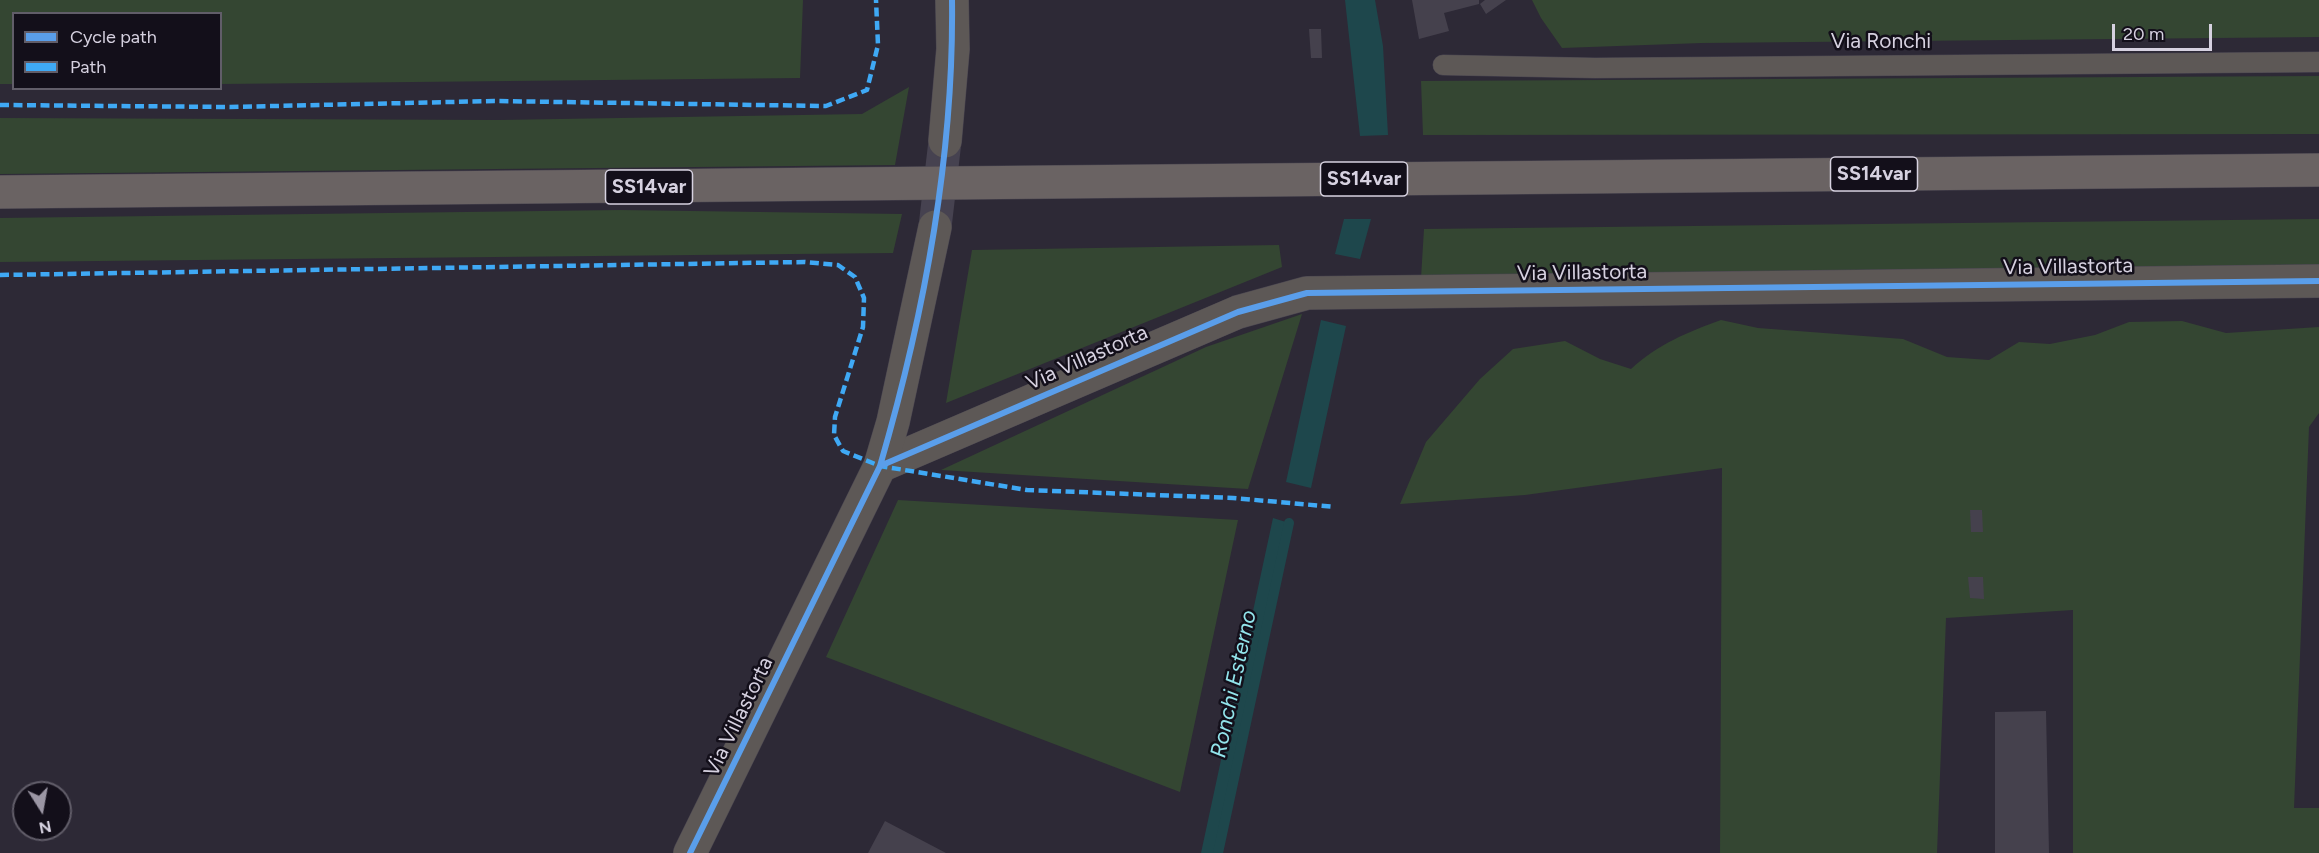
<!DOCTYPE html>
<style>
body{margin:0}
#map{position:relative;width:2319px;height:853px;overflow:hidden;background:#2d2936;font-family:Figtree,sans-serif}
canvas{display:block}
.legend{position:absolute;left:12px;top:12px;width:210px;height:78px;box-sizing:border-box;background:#130f1a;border:2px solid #615d69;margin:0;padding:8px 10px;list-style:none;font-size:18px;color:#d6d1e0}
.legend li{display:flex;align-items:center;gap:12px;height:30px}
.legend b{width:30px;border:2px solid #615d69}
.north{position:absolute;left:12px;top:781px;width:60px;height:60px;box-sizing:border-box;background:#130f1a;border:2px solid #615d69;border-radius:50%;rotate:169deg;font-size:16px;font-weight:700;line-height:24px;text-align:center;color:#d6d1e0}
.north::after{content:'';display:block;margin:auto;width:21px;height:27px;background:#9b96a4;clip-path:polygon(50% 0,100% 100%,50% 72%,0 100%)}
.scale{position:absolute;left:2112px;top:24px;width:100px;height:27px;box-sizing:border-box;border:3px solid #d6d1e0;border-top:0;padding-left:8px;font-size:18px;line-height:21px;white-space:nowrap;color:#d6d1e0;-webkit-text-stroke:4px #130f1a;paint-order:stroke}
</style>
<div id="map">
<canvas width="2319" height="853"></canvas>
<ul class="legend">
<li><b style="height:8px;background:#5a9eea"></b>Cycle path</li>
<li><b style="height:8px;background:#3fa9f5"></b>Path</li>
</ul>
<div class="north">N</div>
<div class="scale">20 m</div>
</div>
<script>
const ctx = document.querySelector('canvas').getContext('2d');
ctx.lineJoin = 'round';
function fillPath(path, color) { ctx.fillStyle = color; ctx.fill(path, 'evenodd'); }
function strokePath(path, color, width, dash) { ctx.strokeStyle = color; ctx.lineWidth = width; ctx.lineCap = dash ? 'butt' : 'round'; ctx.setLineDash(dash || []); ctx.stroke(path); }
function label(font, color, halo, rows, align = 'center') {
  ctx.font = font + ' Figtree,sans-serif'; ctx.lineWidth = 5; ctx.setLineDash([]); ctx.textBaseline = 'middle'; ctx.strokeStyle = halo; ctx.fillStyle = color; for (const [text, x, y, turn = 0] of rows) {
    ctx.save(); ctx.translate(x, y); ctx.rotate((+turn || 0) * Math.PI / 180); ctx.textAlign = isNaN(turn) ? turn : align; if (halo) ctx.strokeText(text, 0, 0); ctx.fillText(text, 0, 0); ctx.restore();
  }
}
const green = new Path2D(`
 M0 0H803L800 78 221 84 220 14H14L13 84H0Z
 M1532 0H2319V37L1702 43 1562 48 1541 18Z
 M2319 76V134L1423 135 1421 81Z
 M909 87 895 165 0 174V118L499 120 862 114Z
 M620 210 902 214 893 253 0 262V218Z
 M2319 219V268L1421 278 1424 229Z
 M1279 245 1282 267 946 403 972 250Z
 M1302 314 1248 489 941 470 1206 347Z
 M1721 320 1758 328 1903 339 1947 357 1989 360 2019 342 2050 344 2095 335 2129 322 2182 321 2226 333 2319 327V413L2309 427 2294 808H2319V853H2073V610L1946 618 1937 853H1720L1722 468 1525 495 1400 504 1426 442 1480 379 1513 349 1565 341 1600 359 1631 369C1658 344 1688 332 1721 320Z
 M898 500 1238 520 1180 792 826 657Z`);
const water = new Path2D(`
 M1345 0H1375L1383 46 1388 135 1360 136Z
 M1344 219H1371L1360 259 1335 254Z
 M1321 320 1346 326 1311 488 1286 482Z
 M1273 518 1289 523 1218 853H1201Z`);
const stream = new Path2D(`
 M1218 853 1289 523`);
const building = new Path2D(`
 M1412 0H1479V4L1444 13 1449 31 1419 39Z
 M1485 0H1506L1486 14 1480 4Z
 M1309 29H1321L1322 58H1311Z
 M1970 510H1982L1983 532H1971Z
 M1968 577H1983L1984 599 1970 598Z
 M2046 711 2049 853H1995V712Z
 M885 821 946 853H868Z`);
const tertiaryTunnel = new Path2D(`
 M935 227 945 141`);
const service = new Path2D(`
 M1443 65 1595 68 2319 62`);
const minor = new Path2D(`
 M880 466 1238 312 1307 293 2319 281`);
const tertiary = new Path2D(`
 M945 141 953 49 952 0
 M690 853 880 466 893 422 935 227`);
const trunk = new Path2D(`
 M0 192 2319 170`);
const quiet = new Path2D(`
 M0 105 230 107 494 101 826 106 867 90 878 45 876 0
 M0 275 805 262 838 265 855 277 864 298 863 327 835 417 834 435 843 451 880 466 1027 490 1233 498 1335 507`);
const cycleway = new Path2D(`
 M880 466 1238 312 1307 293 2319 281
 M690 853 880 466C924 316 954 156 952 0`);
const shields = [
 [1874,174,87],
 [1364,179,87],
 [649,187,87]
];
const shieldNames = [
 ["SS14var",1874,174],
 ["SS14var",1364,179],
 ["SS14var",649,187]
];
const streetNames = [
 ["Via Ronchi",1881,42],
 ["Via Villastorta",2068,267,-1],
 ["Via Villastorta",1582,273,-1],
 ["Via Villastorta",1087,358,-24],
 ["Via Villastorta",739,717,-64]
];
const waterNames = [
 ["Ronchi Esterno",1234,684,-78]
];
fillPath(green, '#344632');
fillPath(water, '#1e474c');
strokePath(stream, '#1e474c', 10);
fillPath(building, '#45414d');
strokePath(tertiaryTunnel, '#464250', 33, [33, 16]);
strokePath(service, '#494550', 21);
strokePath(minor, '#494550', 34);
strokePath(tertiary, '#494550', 34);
strokePath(trunk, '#494550', 34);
strokePath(service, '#5d5856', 20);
strokePath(minor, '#5d5856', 33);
strokePath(tertiary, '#5d5856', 33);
strokePath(trunk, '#6a6363', 33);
strokePath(quiet, '#3fa9f5', 4.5, [9, 4.5]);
strokePath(cycleway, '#5a9eea', 6);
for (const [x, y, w] of shields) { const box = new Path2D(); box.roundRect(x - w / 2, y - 17, w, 34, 4.5); ctx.fillStyle = '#130f1a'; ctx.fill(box); strokePath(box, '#d6d1e0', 1.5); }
label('bold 20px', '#d6d1e0', null, shieldNames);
label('21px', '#d6d1e0', '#130f1a', streetNames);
label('italic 22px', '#92e4eb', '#130f1a', waterNames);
</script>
